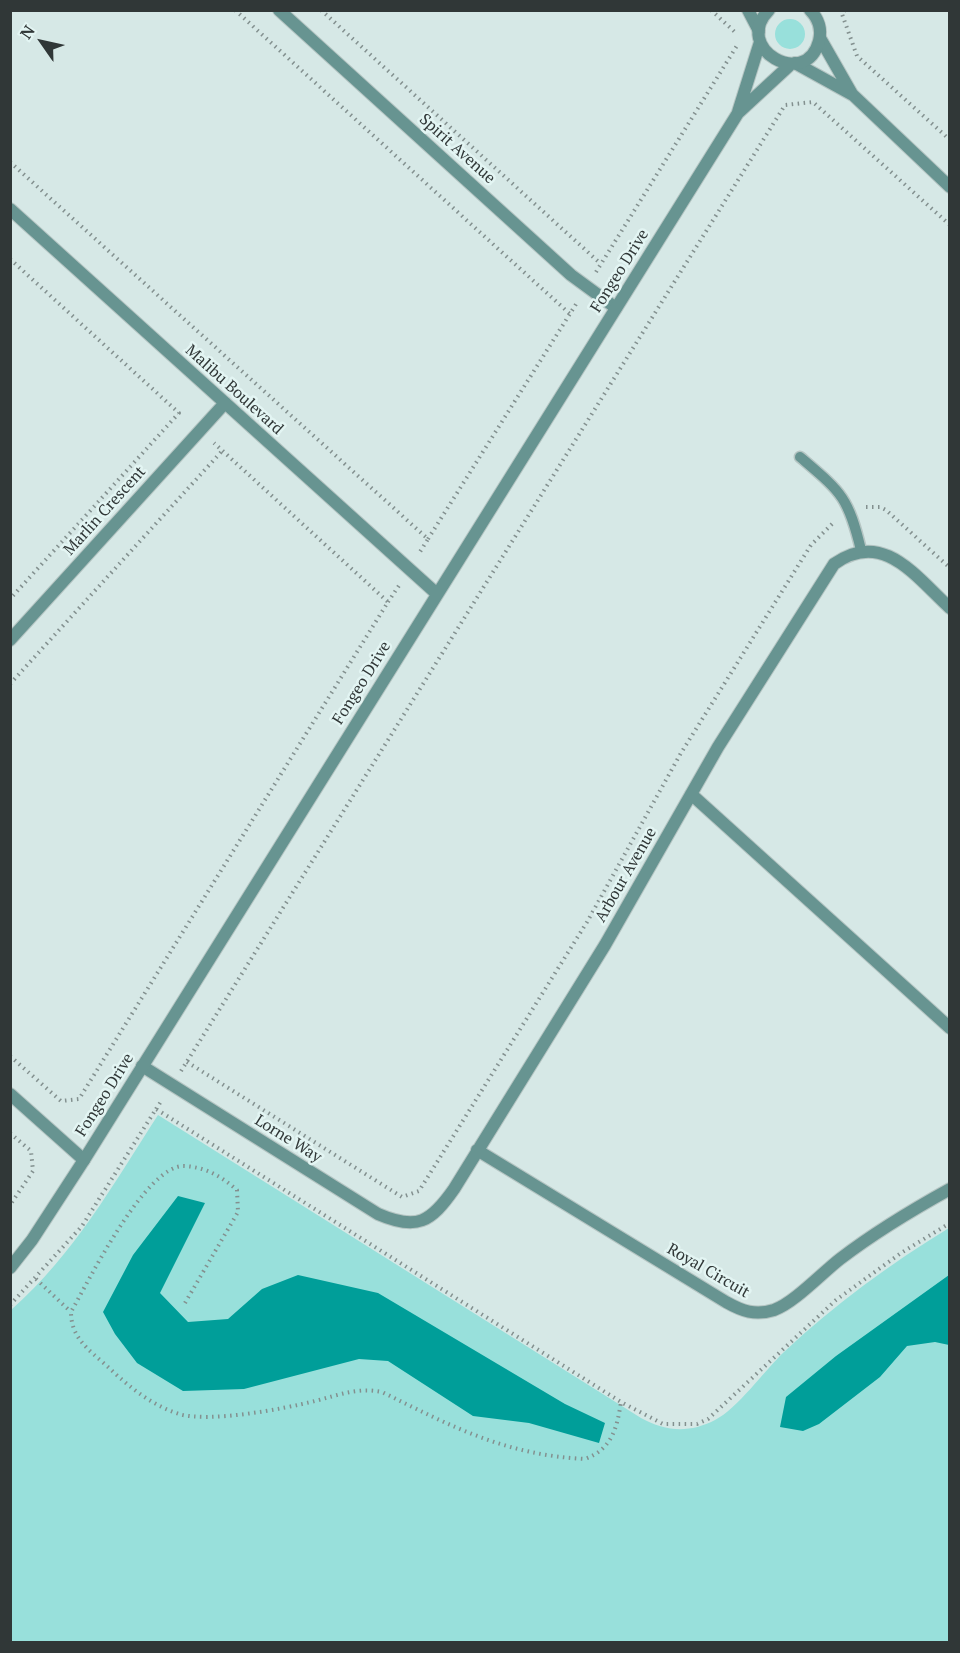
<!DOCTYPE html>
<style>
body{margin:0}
#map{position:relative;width:960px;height:1653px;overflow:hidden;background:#d6e8e6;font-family:"PT Serif",serif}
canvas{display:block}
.frame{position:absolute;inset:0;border:12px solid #303737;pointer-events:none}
.north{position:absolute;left:12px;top:12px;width:60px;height:60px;-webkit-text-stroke:4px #e3f5f3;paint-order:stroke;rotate:304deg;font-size:16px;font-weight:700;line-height:24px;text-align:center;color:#303737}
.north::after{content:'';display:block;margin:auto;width:21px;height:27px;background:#303737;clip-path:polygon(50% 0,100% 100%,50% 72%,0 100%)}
</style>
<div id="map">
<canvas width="960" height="1653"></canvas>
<div class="frame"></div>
<div class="north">N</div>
</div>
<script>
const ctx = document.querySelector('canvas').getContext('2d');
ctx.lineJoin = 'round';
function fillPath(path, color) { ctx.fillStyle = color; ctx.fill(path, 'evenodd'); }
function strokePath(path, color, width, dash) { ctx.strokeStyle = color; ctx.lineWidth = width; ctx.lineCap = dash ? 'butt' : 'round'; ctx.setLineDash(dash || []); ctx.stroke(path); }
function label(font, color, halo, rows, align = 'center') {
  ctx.font = font + ' "PT Serif",serif'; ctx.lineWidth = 5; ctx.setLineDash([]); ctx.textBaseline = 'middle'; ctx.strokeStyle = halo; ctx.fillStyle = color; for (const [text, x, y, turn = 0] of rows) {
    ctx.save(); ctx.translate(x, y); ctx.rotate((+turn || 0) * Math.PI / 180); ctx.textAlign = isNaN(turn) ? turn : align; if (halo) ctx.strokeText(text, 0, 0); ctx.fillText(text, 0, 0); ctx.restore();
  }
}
const green = new Path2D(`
 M775 34a15 15 0 1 1 30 0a15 15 0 1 1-30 0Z
 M158 1115 641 1418C666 1432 690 1433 715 1420 737 1409 765 1370 784 1352 835 1304 890 1264 949 1228V1642H11V1310C75 1253 112 1186 158 1115Z`);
const water = new Path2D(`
 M178 1196 205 1203 160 1293 188 1322 228 1319 262 1289 298 1275 378 1293 565 1404 605 1423 599 1443 529 1423 473 1416 388 1361 359 1359 244 1389 183 1391 137 1363 115 1334 103 1312 133 1255Z
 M949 1275V1345L935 1342 907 1346 880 1377 819 1424 803 1431 780 1427 786 1397 836 1356Z`);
const path = new Path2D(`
 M235 10 570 314
 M321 10 601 264
 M711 10 737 34
 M845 10 842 14 857 56 950 140
 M10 162 428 539 418 555
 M10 259 179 413 10 599
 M596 272 738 44
 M866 507H880L886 510 950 568
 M428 539 578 301
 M388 602 400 584
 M10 684 222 451
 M10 1056 61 1101 79 1099 388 602 214 443
 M187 1062 402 1197 419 1191 587 922 681 753 811 545 835 521
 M181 1071 785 105 813 102 950 225
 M156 1109 162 1100
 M10 1133 31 1151 33 1171 10 1205
 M36 1279 71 1312
 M185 1303 238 1212 237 1190C222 1177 206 1167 184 1166 146 1165 89 1280 71 1312 71 1338 89 1350 107 1366 128 1386 151 1405 179 1414 209 1423 283 1409 315 1401 339 1395 358 1387 382 1392 451 1426 505 1455 585 1459 612 1449 617 1428 621 1402
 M10 1305 82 1226 156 1109 621 1402 663 1424H697L708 1419 836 1300 901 1253 950 1223`);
const service = new Path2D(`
 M800 457C841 492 848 496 861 550`);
const minor = new Path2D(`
 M279 10 571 275 616 308
 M748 10 759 31
 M820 38 852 94
 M795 63 853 95 950 187
 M10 640 225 403
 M691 794 950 1028
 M142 1066 378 1214C417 1231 431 1222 454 1189L605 945 718 747 834 564C883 529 915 576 950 608
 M10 1094 84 1160
 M477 1150 726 1302C742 1311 755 1316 774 1310 794 1303 822 1273 840 1259 874 1233 912 1210 950 1189`);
const tertiary = new Path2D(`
 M769 10C731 48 806 91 819 41 822 29 818 18 810 10
 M738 112 760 42
 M10 209 437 594
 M10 1268 32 1240 84 1160 738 113 791 64`);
const streetNames = [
 ["Spirit Avenue",457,149,42],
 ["Fongeo Drive",620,271,-58],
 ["Malibu Boulevard",234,390,42],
 ["Marlin Crescent",105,511,-48],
 ["Fongeo Drive",362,683,-58],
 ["Arbour Avenue",626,875,-60],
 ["Fongeo Drive",105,1095,-58],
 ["Lorne Way",288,1139,32],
 ["Royal Circuit",708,1271,30]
];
fillPath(green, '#98e0db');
fillPath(water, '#009e99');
strokePath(service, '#b5c5c3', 13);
strokePath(minor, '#b5c5c3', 14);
strokePath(tertiary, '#b5c5c3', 14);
strokePath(path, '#83908f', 4, [1.5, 4.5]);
strokePath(service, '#679491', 10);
strokePath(minor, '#679491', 12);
strokePath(tertiary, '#679491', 12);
label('16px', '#303737', '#e3f5f3', streetNames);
</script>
